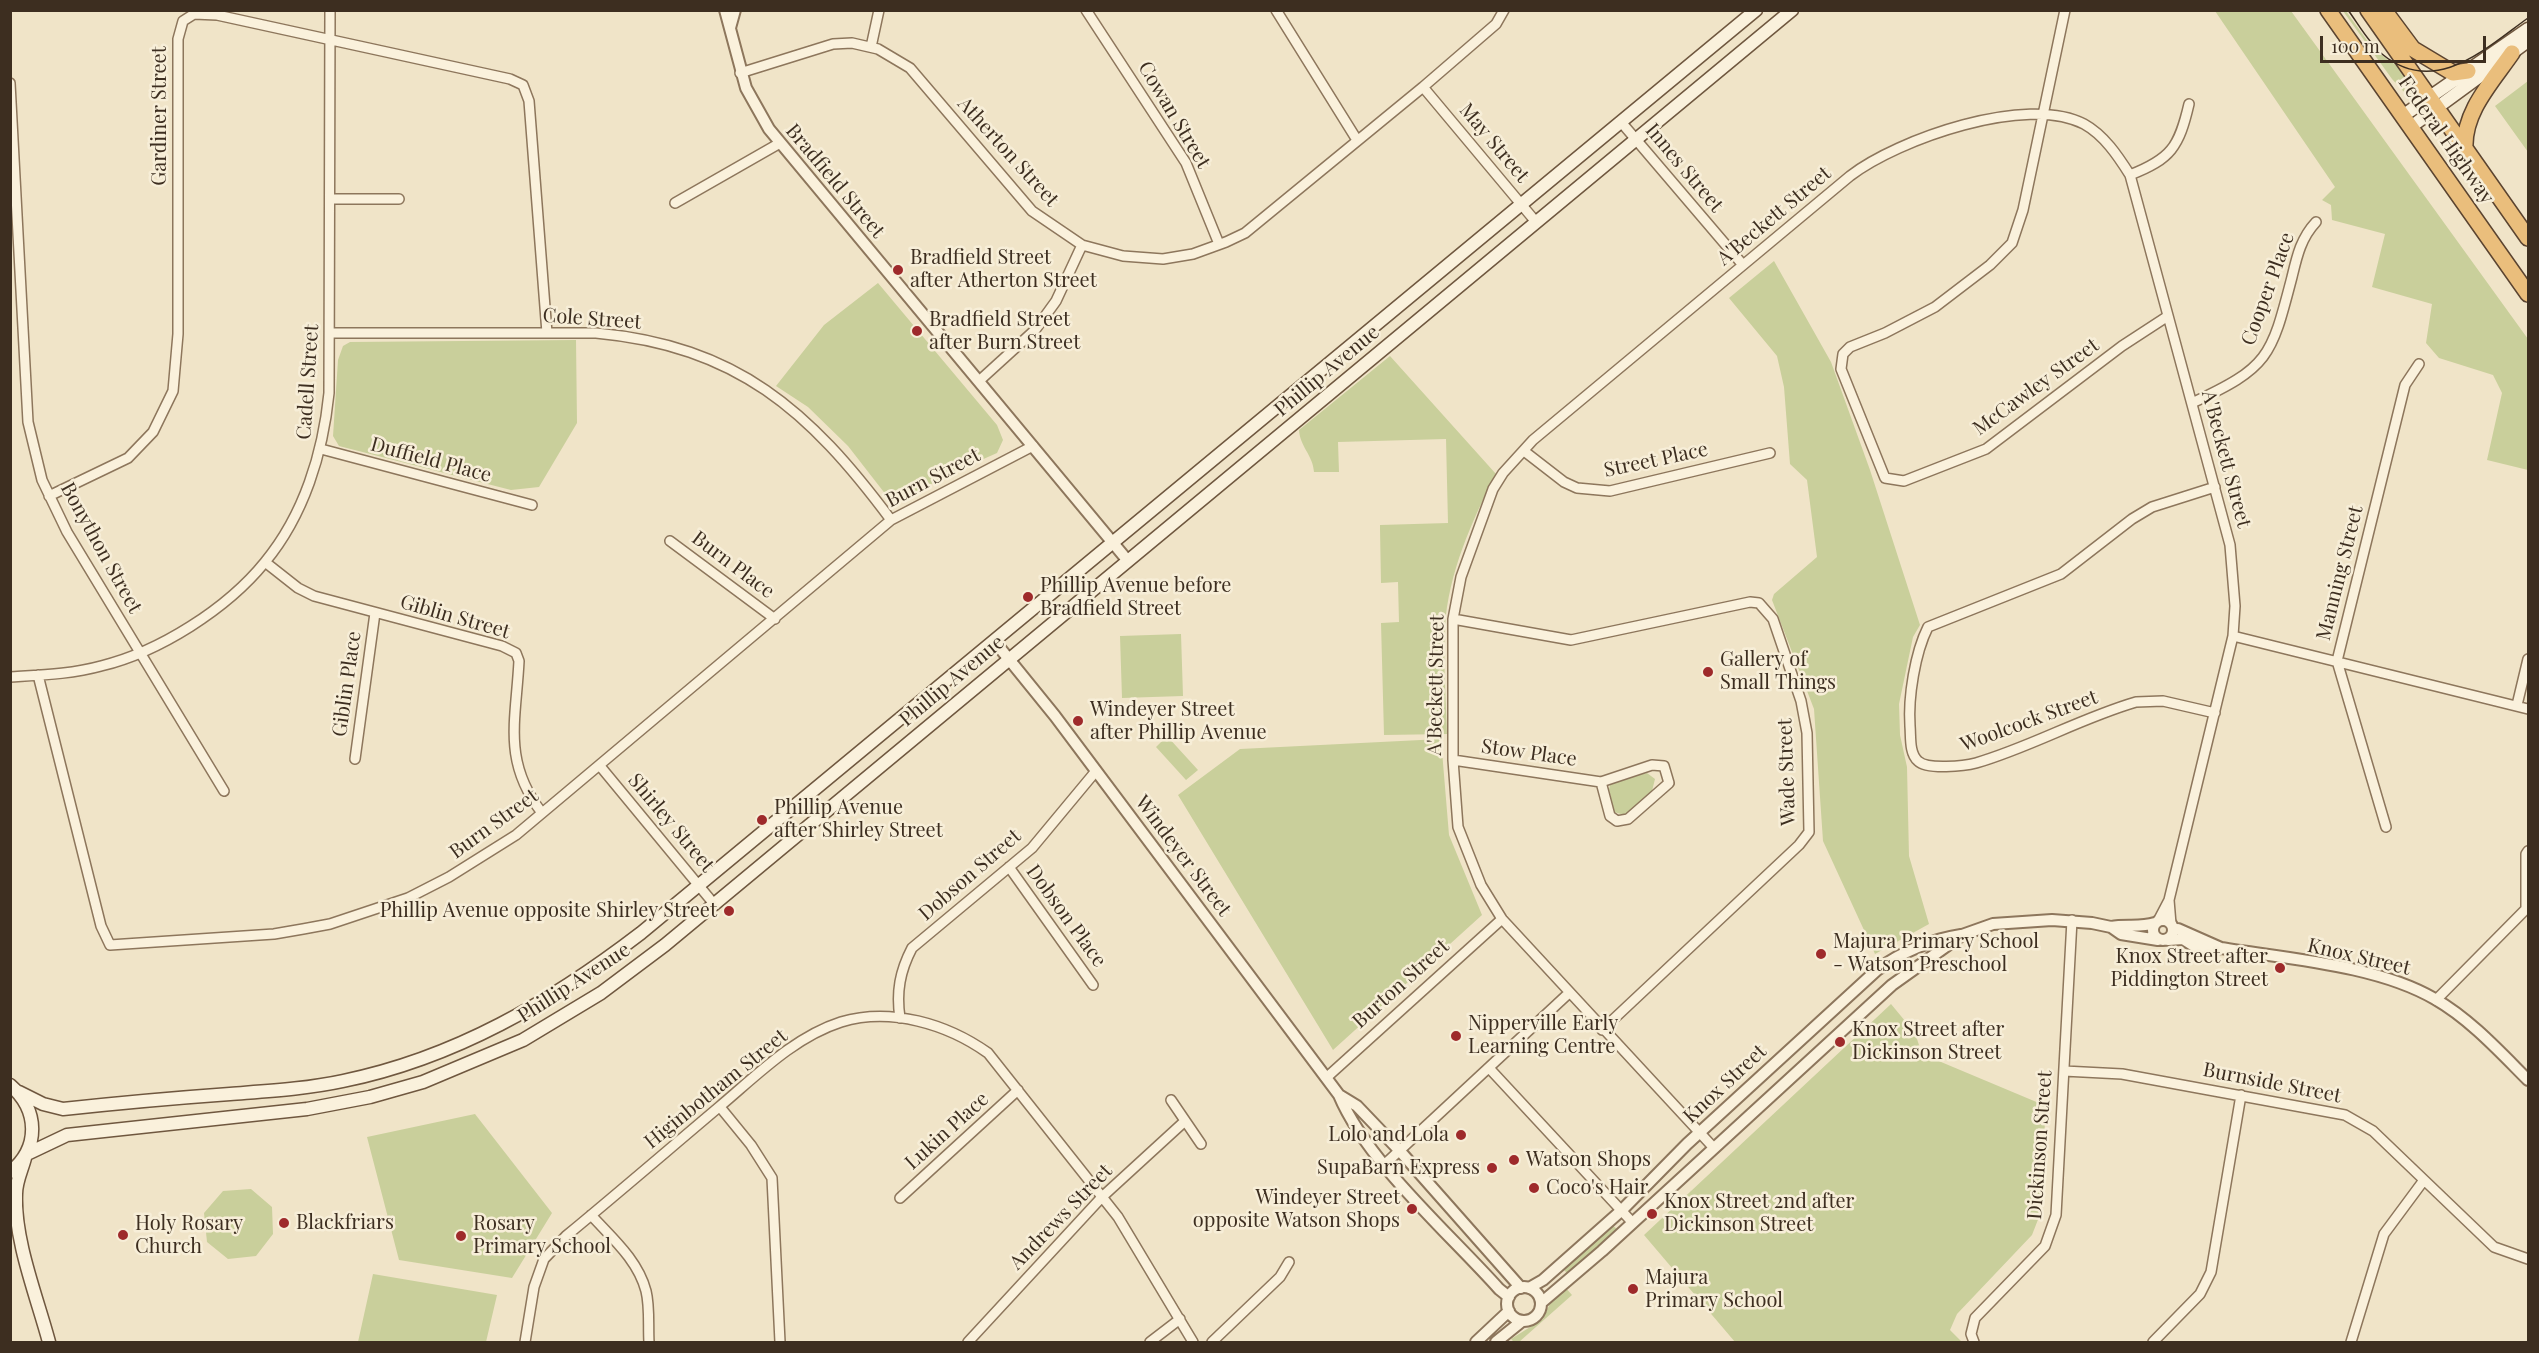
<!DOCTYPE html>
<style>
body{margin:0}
#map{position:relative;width:2539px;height:1353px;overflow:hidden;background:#f0e4c8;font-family:"Playfair Display",serif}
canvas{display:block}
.frame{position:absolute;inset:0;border:12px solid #3d2e20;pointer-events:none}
.scale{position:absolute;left:2320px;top:36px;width:166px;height:27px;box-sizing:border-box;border:3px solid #3d2e20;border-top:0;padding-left:8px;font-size:18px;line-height:21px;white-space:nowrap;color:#3d2e20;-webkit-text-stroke:4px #f7eed8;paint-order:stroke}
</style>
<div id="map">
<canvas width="2539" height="1353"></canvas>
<div class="frame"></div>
<div class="scale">100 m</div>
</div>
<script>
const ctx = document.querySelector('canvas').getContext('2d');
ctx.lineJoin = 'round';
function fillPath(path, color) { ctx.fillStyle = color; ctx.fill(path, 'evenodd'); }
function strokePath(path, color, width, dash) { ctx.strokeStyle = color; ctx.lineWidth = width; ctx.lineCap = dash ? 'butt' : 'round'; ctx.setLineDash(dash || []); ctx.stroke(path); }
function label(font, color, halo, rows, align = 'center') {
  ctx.font = font + ' "Playfair Display",serif'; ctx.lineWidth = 5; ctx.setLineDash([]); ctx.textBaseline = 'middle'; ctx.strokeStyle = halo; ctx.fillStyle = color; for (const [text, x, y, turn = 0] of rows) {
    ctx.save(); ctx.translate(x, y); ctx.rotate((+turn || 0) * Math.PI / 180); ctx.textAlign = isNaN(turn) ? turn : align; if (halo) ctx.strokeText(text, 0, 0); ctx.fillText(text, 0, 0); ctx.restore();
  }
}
const green = new Path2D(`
 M2215 11H2291L2528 339V470L2487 460 2502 393 2493 375 2439 358 2426 343 2432 304 2372 287 2385 234 2332 220 2331 205 2322 200 2335 187Z
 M2343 11H2346L2371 46 2389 61 2402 68 2422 96 2414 98 2405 93 2392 79Z
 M2528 81V152L2495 106Z
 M1774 261 1831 362 1870 470 1920 625 1913 637 1899 704 1900 735 1907 767 1909 856 1929 924 1875 954 1823 841 1814 709 1772 600 1774 594 1817 557 1807 480 1790 464 1784 387 1777 356 1729 298Z
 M878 283 997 425 1003 440 997 453 945 476 904 500H890L848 446 808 407 776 386 824 325Z
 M576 340 577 423 539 487 511 490 339 446 333 436 338 360 343 346 350 342Z
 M1390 356 1496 474C1472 520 1448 574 1445 627 1443 662 1446 698 1447 734L1384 735 1381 623 1399 622 1398 582 1381 583 1380 529V525L1448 523 1446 439 1338 442 1339 472H1314C1313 455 1300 447 1299 430Z
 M1181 634 1183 696 1122 698 1120 636Z
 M1167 736 1198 770 1186 780 1156 747Z
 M1441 739 1449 835 1482 915 1333 1050 1178 795 1240 749Z
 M1647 773 1655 779 1652 791 1628 813 1624 815 1614 812 1609 789 1611 781Z
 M1891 1004 1915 1033 1922 1054 2046 1106 2039 1217 2032 1235 1957 1314 1950 1330 1962 1342H1735L1644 1235Z
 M475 1114 552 1213 512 1278 399 1260 367 1137Z
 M251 1189 272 1207 273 1234 256 1256 228 1259 207 1242 204 1213 223 1191Z
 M1612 1225 1617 1229 1615 1232 1568 1274 1563 1269Z
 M373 1274 497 1295 486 1342H358Z
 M1564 1286 1572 1295 1519 1342H1514L1511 1339 1543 1319 1551 1301Z`);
const minor = new Path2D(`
 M1086 10 1186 163 1219 244
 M1276 10 1357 140
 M2065 10 2023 210 2012 243 1990 265 1935 307 1885 333 1850 347 1843 354 1841 369 1885 478 1904 481 1986 449 2122 346 2168 316
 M871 47 879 10
 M740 73 833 44 852 43 878 49 910 68 1032 211 1082 245 1123 256 1163 259 1193 254 1226 242 1245 233 1423 87 1496 24 1504 10
 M10 83 28 422 42 480 67 532 224 791
 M1423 87 1536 222
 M1621 122 1743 265
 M2130 175C2171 159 2179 147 2189 104
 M331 199H399
 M675 203 780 143
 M331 333H596C737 346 809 410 891 520
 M979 381 1035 330 1056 301 1082 245
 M2192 403C2269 367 2271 358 2292 277 2297 256 2301 238 2316 222
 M321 449 532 505
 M1524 451 1564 482 1577 488 1610 491 1770 453
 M49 496 128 458 153 432 173 391 178 334V39L183 21 194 14 217 15 510 79 523 85 529 101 547 333
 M670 541 775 619
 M265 562 298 588 314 596 502 646 516 653 519 661C516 721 502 761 542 813
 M1453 619 1571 640 1750 602 1759 603 1773 619 1801 701 1807 733 1809 832 1799 845 1602 1030
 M2233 636 2528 709
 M38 675 101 926 110 945 274 934 303 929 330 924 408 898 449 877 516 835 891 520 1033 446
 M10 677C41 675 72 674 101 666 159 652 227 609 265 562 304 515 323 453 329 393L330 10
 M2517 705 2528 659
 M2215 713 2163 701 2136 702C2081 718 2031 747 1976 763 1965 766 1927 770 1918 761 1909 753 1911 737 1910 726 1908 697 1915 653 1928 627L2061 574 2132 519 2152 507 2215 487
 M355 759 375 613
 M1453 760 1601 782 1652 765 1664 766 1669 783 1628 819 1617 821 1610 816 1601 782
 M600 766 714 904
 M2386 827 2337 661 2405 385 2419 364
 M1009 867 1093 985
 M2169 900 2171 924
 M2436 1000 2526 909V854L2528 851
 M900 1018C896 992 900 971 912 948L1032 848 1096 771
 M1489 1068 1632 1222
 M2064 1071 2122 1074 2345 1115 2373 1131 2494 1247 2528 1259
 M1326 1078 1502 919
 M1171 1100 1201 1144
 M720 1107 751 1145 772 1178 780 1342
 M1713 1147 1502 919 1481 885 1458 827 1453 760V619L1461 577 1493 489 1503 473 1533 440 1850 176C1898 139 2027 94 2084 124 2104 135 2118 156 2130 175L2230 545 2235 606 2233 636 2169 900 2158 921
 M1385 1164 1569 993
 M900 1198 1018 1090
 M591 1215C612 1238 638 1260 646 1291 650 1307 648 1326 649 1342
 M525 1342 534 1287 544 1259 566 1236C617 1194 668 1150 719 1107 756 1076 794 1037 841 1022 891 1007 947 1024 988 1053L1118 1217 1193 1342
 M968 1342 1102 1197 1185 1121
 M1150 1342 1180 1319
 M1212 1342 1280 1277 1289 1262
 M1974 1342 1971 1334 1975 1318 2045 1246 2056 1215 2072 920
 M2153 1342 2200 1294 2211 1272 2241 1095
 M2351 1342 2384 1234 2424 1180`);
const tertiary = new Path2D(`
 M725 10 746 88 769 129 1128 561
 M730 28 735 10
 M995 642 1055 716 1339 1095C1367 1162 1450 1234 1499 1289L1509 1297
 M2153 930a10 10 0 1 1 20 0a10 10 0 1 1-20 0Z
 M2111 927C2126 924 2140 928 2155 923
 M2178 929 2221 948
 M2168 940 2183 939 2194 946 2206 949 2221 948C2288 959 2377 965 2435 999 2470 1019 2500 1052 2528 1080
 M1339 1095 1357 1106 1399 1150 1521 1288
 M1507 1304a17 17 0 1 1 34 0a17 17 0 1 1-34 0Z
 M1529 1288 1543 1280 1622 1210 1687 1144 1877 970C1903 951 1929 940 1961 935
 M1541 1303 1602 1251 1892 985 1962 935 1993 924 2052 920 2092 923 2111 927 2121 934 2158 940
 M1476 1342 1509 1311
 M1496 1342 1522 1321`);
const secondary = new Path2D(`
 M2404 115 2528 29
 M2412 126 2528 41
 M10 1085C39 1110 40 1148 10 1172
 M19 1092 43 1104 63 1109C119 1103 174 1098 230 1094 268 1091 306 1089 343 1081 455 1058 551 1002 641 933L1756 10
 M27 1154 67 1135 307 1109 370 1097 423 1082 523 1040 601 993 665 945 1792 10
 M25 1158C22 1170 16 1181 16 1194 14 1240 37 1297 49 1342`);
const trunk = new Path2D(`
 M2328 10 2528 294
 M2368 10 2528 238
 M2384 10 2413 49 2453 73 2468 71
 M2465 149C2463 112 2492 82 2512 53`);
const tram = new Path2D(`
 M2348 10C2359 25 2368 42 2382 54 2435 98 2486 48 2528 18`);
const markers = [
 [898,270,6,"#9e2a2b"],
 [917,331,6,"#9e2a2b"],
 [1028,597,6,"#9e2a2b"],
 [1708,672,6,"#9e2a2b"],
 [1078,721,6,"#9e2a2b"],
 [762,820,6,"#9e2a2b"],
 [729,911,6,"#9e2a2b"],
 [1821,954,6,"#9e2a2b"],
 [2280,968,6,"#9e2a2b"],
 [1456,1036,6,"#9e2a2b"],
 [1840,1042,6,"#9e2a2b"],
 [1461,1135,6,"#9e2a2b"],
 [1514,1160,6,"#9e2a2b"],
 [1492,1168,6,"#9e2a2b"],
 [1534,1188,6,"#9e2a2b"],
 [1412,1209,6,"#9e2a2b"],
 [1652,1214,6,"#9e2a2b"],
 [284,1223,6,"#9e2a2b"],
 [123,1235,6,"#9e2a2b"],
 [461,1236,6,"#9e2a2b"],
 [1633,1289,6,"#9e2a2b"]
];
const streetNames = [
 ["Cowan Street",1174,115,59],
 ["Gardiner Street",160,116,-90],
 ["Federal Highway",2446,140,55],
 ["May Street",1494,143,50],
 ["Atherton Street",1008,152,48],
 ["Innes Street",1684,168,50],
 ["Bradfield Street",835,181,50],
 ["A'Beckett Street",1774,216,-40],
 ["Cooper Place",2268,289,-70],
 ["Cole Street",592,319,4],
 ["Phillip Avenue",1327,371,-40],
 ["Cadell Street",308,382,-86],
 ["McCawley Street",2036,387,-36],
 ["A'Beckett Street",2226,459,75],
 ["Duffield Place",431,460,15],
 ["Street Place",1656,460,-12],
 ["Burn Street",933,478,-28],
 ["Bonython Street",101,548,61],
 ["Burn Place",733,565,37],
 ["Manning Street",2340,573,-76],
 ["Giblin Street",455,617,16],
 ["Phillip Avenue",952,681,-40],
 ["Giblin Place",347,684,-82],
 ["A'Beckett Street",1436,685,-89],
 ["Woolcock Street",2029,721,-20],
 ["Stow Place",1529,753,8],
 ["Wade Street",1787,772,-92],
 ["Shirley Street",671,823,50],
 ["Burn Street",494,824,-36],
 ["Windeyer Street",1183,856,53],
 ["Dobson Street",970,875,-41],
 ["Dobson Place",1066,916,54],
 ["Knox Street",2359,957,13],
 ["Phillip Avenue",574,983,-33],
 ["Burton Street",1401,984,-42],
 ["Burnside Street",2272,1083,11],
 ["Knox Street",1725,1084,-43],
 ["Higinbotham Street",716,1089,-39],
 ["Lukin Place",947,1131,-42],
 ["Dickinson Street",2040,1145,-86],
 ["Andrews Street",1061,1217,-46]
];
const poiNames = [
 ["Bradfield Street",910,258],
 ["after Atherton Street",910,281],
 ["Bradfield Street",929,320],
 ["after Burn Street",929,343],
 ["Phillip Avenue before",1040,586],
 ["Bradfield Street",1040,609],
 ["Gallery of",1720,660],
 ["Small Things",1720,683],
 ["Windeyer Street",1090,710],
 ["after Phillip Avenue",1090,733],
 ["Phillip Avenue",774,808],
 ["after Shirley Street",774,831],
 ["Phillip Avenue opposite Shirley Street",717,911,"right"],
 ["Majura Primary School",1833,942],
 ["- Watson Preschool",1833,965],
 ["Knox Street after",2268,957,"right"],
 ["Piddington Street",2268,980,"right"],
 ["Nipperville Early",1468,1024],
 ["Learning Centre",1468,1047],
 ["Knox Street after",1852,1030],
 ["Dickinson Street",1852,1053],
 ["Lolo and Lola",1449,1135,"right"],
 ["Watson Shops",1526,1160],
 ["SupaBarn Express",1480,1168,"right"],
 ["Coco's Hair",1546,1188],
 ["Windeyer Street",1400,1198,"right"],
 ["opposite Watson Shops",1400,1221,"right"],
 ["Knox Street 2nd after",1664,1202],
 ["Dickinson Street",1664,1225],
 ["Blackfriars",296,1223],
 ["Holy Rosary",135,1224],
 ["Church",135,1247],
 ["Rosary",473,1224],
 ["Primary School",473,1247],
 ["Majura",1645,1278],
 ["Primary School",1645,1301]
];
fillPath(green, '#c9cf9b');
strokePath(minor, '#8d765c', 12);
strokePath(tertiary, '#8d765c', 14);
strokePath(secondary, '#6f573f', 15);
strokePath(trunk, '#5b4430', 18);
strokePath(minor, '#faf1dc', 9);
strokePath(tertiary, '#faf1dc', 10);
strokePath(secondary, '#faf1dc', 12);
strokePath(trunk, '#eabe7c', 15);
strokePath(tram, '#3d2e20', 1.5);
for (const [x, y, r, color] of markers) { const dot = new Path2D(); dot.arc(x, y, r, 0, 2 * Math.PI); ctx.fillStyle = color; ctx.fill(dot); strokePath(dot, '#f7eed8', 2); }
label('20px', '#3d2e20', '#f7eed8', streetNames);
label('20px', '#3d2e20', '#f7eed8', poiNames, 'left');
</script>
